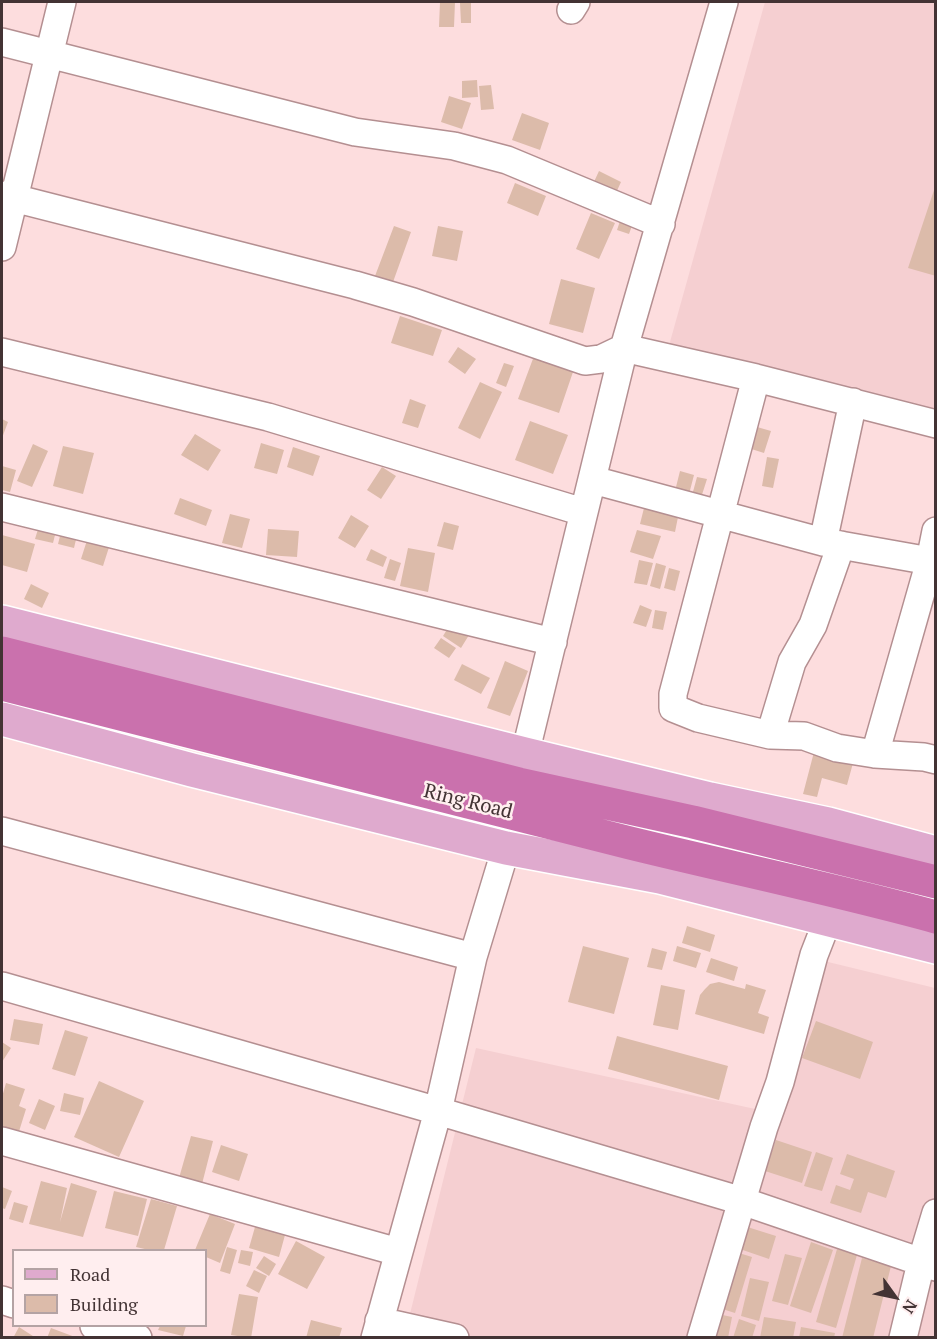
<!DOCTYPE html>
<style>
body{margin:0}
#map{position:relative;width:937px;height:1339px;overflow:hidden;background:#fdddde;font-family:"PT Serif",serif}
canvas{display:block}
.frame{position:absolute;inset:0;border:3px solid #433334;pointer-events:none}
.legend{position:absolute;left:12px;top:1249px;width:195px;height:78px;box-sizing:border-box;background:#ffeeef;border:2px solid #b4a3a4;margin:0;padding:8px 10px;list-style:none;font-size:18px;color:#433334}
.legend li{display:flex;align-items:center;gap:12px;height:30px}
.legend b{width:30px;border:2px solid #b4a3a4}
.north{position:absolute;left:865px;top:1267px;width:60px;height:60px;-webkit-text-stroke:4px #ffeeef;paint-order:stroke;rotate:123deg;font-size:16px;font-weight:700;line-height:24px;text-align:center;color:#433334}
.north::after{content:'';display:block;margin:auto;width:21px;height:27px;background:#433334;clip-path:polygon(50% 0,100% 100%,50% 72%,0 100%)}
</style>
<div id="map">
<canvas width="937" height="1339"></canvas>
<div class="frame"></div>
<ul class="legend">
<li><b style="height:8px;background:#dfaace"></b>Road</li>
<li><b style="height:16px;background:#dcbbaa"></b>Building</li>
</ul>
<div class="north">N</div>
</div>
<script>
const ctx = document.querySelector('canvas').getContext('2d');
ctx.lineJoin = 'round';
function fillPath(path, color) { ctx.fillStyle = color; ctx.fill(path, 'evenodd'); }
function strokePath(path, color, width, dash) { ctx.strokeStyle = color; ctx.lineWidth = width; ctx.lineCap = dash ? 'butt' : 'round'; ctx.setLineDash(dash || []); ctx.stroke(path); }
function label(font, color, halo, rows, align = 'center') {
  ctx.font = font + ' "PT Serif",serif'; ctx.lineWidth = 5; ctx.setLineDash([]); ctx.textBaseline = 'middle'; ctx.strokeStyle = halo; ctx.fillStyle = color; for (const [text, x, y, turn = 0] of rows) {
    ctx.save(); ctx.translate(x, y); ctx.rotate((+turn || 0) * Math.PI / 180); ctx.textAlign = isNaN(turn) ? turn : align; if (halo) ctx.strokeText(text, 0, 0); ctx.fillText(text, 0, 0); ctx.restore();
  }
}
const built = new Path2D(`
 M765 2H935V433L663 367Z
 M824 961 935 988V1337L404 1338 476 1048 778 1114Z`);
const building = new Path2D(`
 M440 2H455L454 27H439Z
 M460 3H471V23H461Z
 M477 80 478 97 462 98V81Z
 M491 85 494 109 481 110 479 86Z
 M449 96 471 103 462 129 441 122Z
 M522 113 549 123 540 150 512 140Z
 M599 171 621 182 615 195 593 184Z
 M515 183 546 196 538 216 507 203Z
 M936 184V276L908 268Z
 M591 213 615 223 599 259 576 249Z
 M621 218 633 223 629 234 617 230Z
 M394 226 411 232 393 282 375 276Z
 M438 226 463 231 457 261 432 256Z
 M561 279 595 288 583 333 549 324Z
 M400 316 442 330 433 356 391 343Z
 M458 347 476 359 465 374 448 362Z
 M534 356 574 369 559 413 518 399Z
 M504 363 514 366 506 387 496 383Z
 M480 382 502 392 480 439 458 428Z
 M410 399 426 405 418 428 402 423Z
 M2 419 8 422 2 438Z
 M530 421 568 435 553 474 515 460Z
 M750 425 771 431 764 453 742 446Z
 M195 434 221 450 208 471 181 455Z
 M261 443 284 450 277 474 254 468Z
 M33 444 48 451 32 487 17 481Z
 M63 446 94 453 83 494 53 486Z
 M293 447 320 456 313 476 287 467Z
 M767 457 779 459 773 488 762 486Z
 M2 466 16 470 10 492 2 490Z
 M382 467 396 476 381 499 367 490Z
 M680 471 694 475 688 498 674 495Z
 M697 477 707 479 700 501 691 499Z
 M180 498 212 510 206 526 174 514Z
 M646 500 680 507 675 532 640 524Z
 M230 514 250 519 242 548 222 543Z
 M351 515 369 526 355 548 338 538Z
 M444 522 459 526 453 550 437 546Z
 M39 526 56 531 53 543 35 539Z
 M62 528 78 531 74 548 58 544Z
 M268 529 299 531 297 557 266 555Z
 M637 530 661 536 653 559 630 552Z
 M89 534 111 541 103 566 81 559Z
 M2 535 35 544 27 572 2 565Z
 M408 548 435 553 428 592 400 586Z
 M371 549 387 557 383 567 366 560Z
 M390 559 401 563 395 581 384 578Z
 M639 560 653 563 647 585 634 583Z
 M656 563 666 566 660 589 650 586Z
 M669 568 680 571 675 591 664 588Z
 M31 584 49 593 42 608 24 599Z
 M640 605 652 610 646 627 633 623Z
 M655 610 667 612 663 630 652 628Z
 M451 623 469 635 461 648 443 636Z
 M441 638 456 648 449 658 434 648Z
 M505 661 528 671 510 716 487 708Z
 M462 664 490 678 481 694 454 680Z
 M814 752 853 763 847 785 822 778 817 797 803 794Z
 M687 926 715 935 710 952 682 943Z
 M583 946 629 958 614 1014 568 1002Z
 M677 946 701 953 696 968 673 961Z
 M652 948 667 952 662 970 647 967Z
 M711 958 738 967 734 981 706 972Z
 M719 982 745 989 746 984 766 990 758 1013 769 1017 764 1034 695 1014 700 995 705 989 710 984Z
 M661 985 685 990 678 1030 653 1025Z
 M14 1019 43 1024 39 1045 10 1040Z
 M816 1021 873 1042 860 1079 802 1058Z
 M65 1030 88 1037 75 1076 52 1069Z
 M617 1036 728 1066 719 1100 608 1069Z
 M2 1042 11 1048 2 1062Z
 M99 1081 144 1101 119 1157 74 1137Z
 M6 1083 25 1089 19 1106 26 1109 16 1141 2 1136V1097Z
 M64 1093 84 1098 80 1115 60 1111Z
 M39 1099 55 1106 45 1130 29 1123Z
 M191 1136 213 1141 202 1184 179 1178Z
 M776 1140 812 1152 802 1183 765 1171Z
 M221 1145 248 1154 239 1181 212 1172Z
 M816 1152 833 1158 822 1191 804 1186Z
 M847 1154 895 1171 886 1198 868 1192 861 1213 830 1203 836 1185 850 1190 854 1179 840 1174Z
 M41 1181 67 1188 60 1222 71 1183 97 1191 83 1237 29 1224Z
 M2 1187 12 1191 5 1209 2 1208Z
 M114 1191 147 1199 138 1236 105 1228Z
 M151 1199 177 1206 164 1250H149L136 1247Z
 M14 1202 28 1206 23 1223 9 1219Z
 M210 1214 235 1224 220 1263 206 1257V1250H195Z
 M741 1225 776 1236 769 1259 734 1247Z
 M255 1227 285 1235 279 1257 249 1248Z
 M296 1241 325 1257 307 1289 278 1274Z
 M811 1242 833 1250 811 1313 790 1306Z
 M227 1247 237 1250 230 1274 220 1271Z
 M837 1249 857 1255 836 1328 816 1322Z
 M241 1250 253 1252 250 1266 238 1263Z
 M729 1250 752 1257 735 1313 713 1306Z
 M785 1254 802 1258 788 1305 772 1301Z
 M264 1256 276 1264 269 1276 256 1268Z
 M862 1258 891 1266 873 1338H842Z
 M254 1270 267 1276 259 1293 246 1286Z
 M750 1278 769 1282 759 1321 741 1316Z
 M239 1294 258 1297 251 1338 231 1335Z
 M713 1313 732 1317 728 1338H707Z
 M764 1317 796 1322 793 1338H760Z
 M739 1319 756 1325 752 1338H733Z
 M311 1320 342 1328 339 1338H306Z
 M160 1326H186L183 1336 158 1330Z
 M19 1327 36 1338H13Z
 M801 1327 835 1333 834 1338H799Z
 M51 1328 75 1337V1338H47Z`);
const minor = new Path2D(`
 M571 10 576 2
 M2 42 355 132 454 146 507 160 661 224
 M2 195 355 285 413 302 585 361 601 359 624 348 756 378 936 424
 M2 247 62 2
 M2 352 268 417 583 512
 M756 378 673 694V708L698 718 770 735 804 736 837 748 875 754 924 757 936 760
 M593 480 823 542 930 561
 M2 507 553 642
 M823 542 853 402
 M770 735 792 662 813 625 841 545
 M525 754 624 348 724 2
 M875 754 930 561 936 531
 M2 831 473 957
 M2 986 438 1111 742 1201 936 1267
 M2 1141 398 1252
 M2 1300 14 1304
 M379 1321 455 1338
 M94 1326 138 1338
 M375 1338 438 1111 473 957 506 848
 M701 1338 764 1127 780 1082 814 955 828 919
 M903 1338 921 1263 936 1213`);
const major = new Path2D(`
 M2 622 525 754 710 799 828 824 936 853
 M2 719 192 770 506 848 660 877 936 947`);
const highway = new Path2D(`
 M2 653 519 784 693 822 936 882
 M2 684C211 737 420 791 630 843 732 868 834 889 936 917`);
const streetNames = [
 ["Ring Road",468,802,14]
];
fillPath(built, '#f5cfd1');
fillPath(building, '#dcbbaa');
strokePath(minor, '#b48f91', 30);
strokePath(major, '#fff', 36);
strokePath(highway, '#fff', 36);
strokePath(minor, '#fff', 27);
strokePath(major, '#dfaace', 33);
strokePath(highway, '#ca71ad', 33);
label('20px', '#433334', '#ffeeef', streetNames);
</script>
